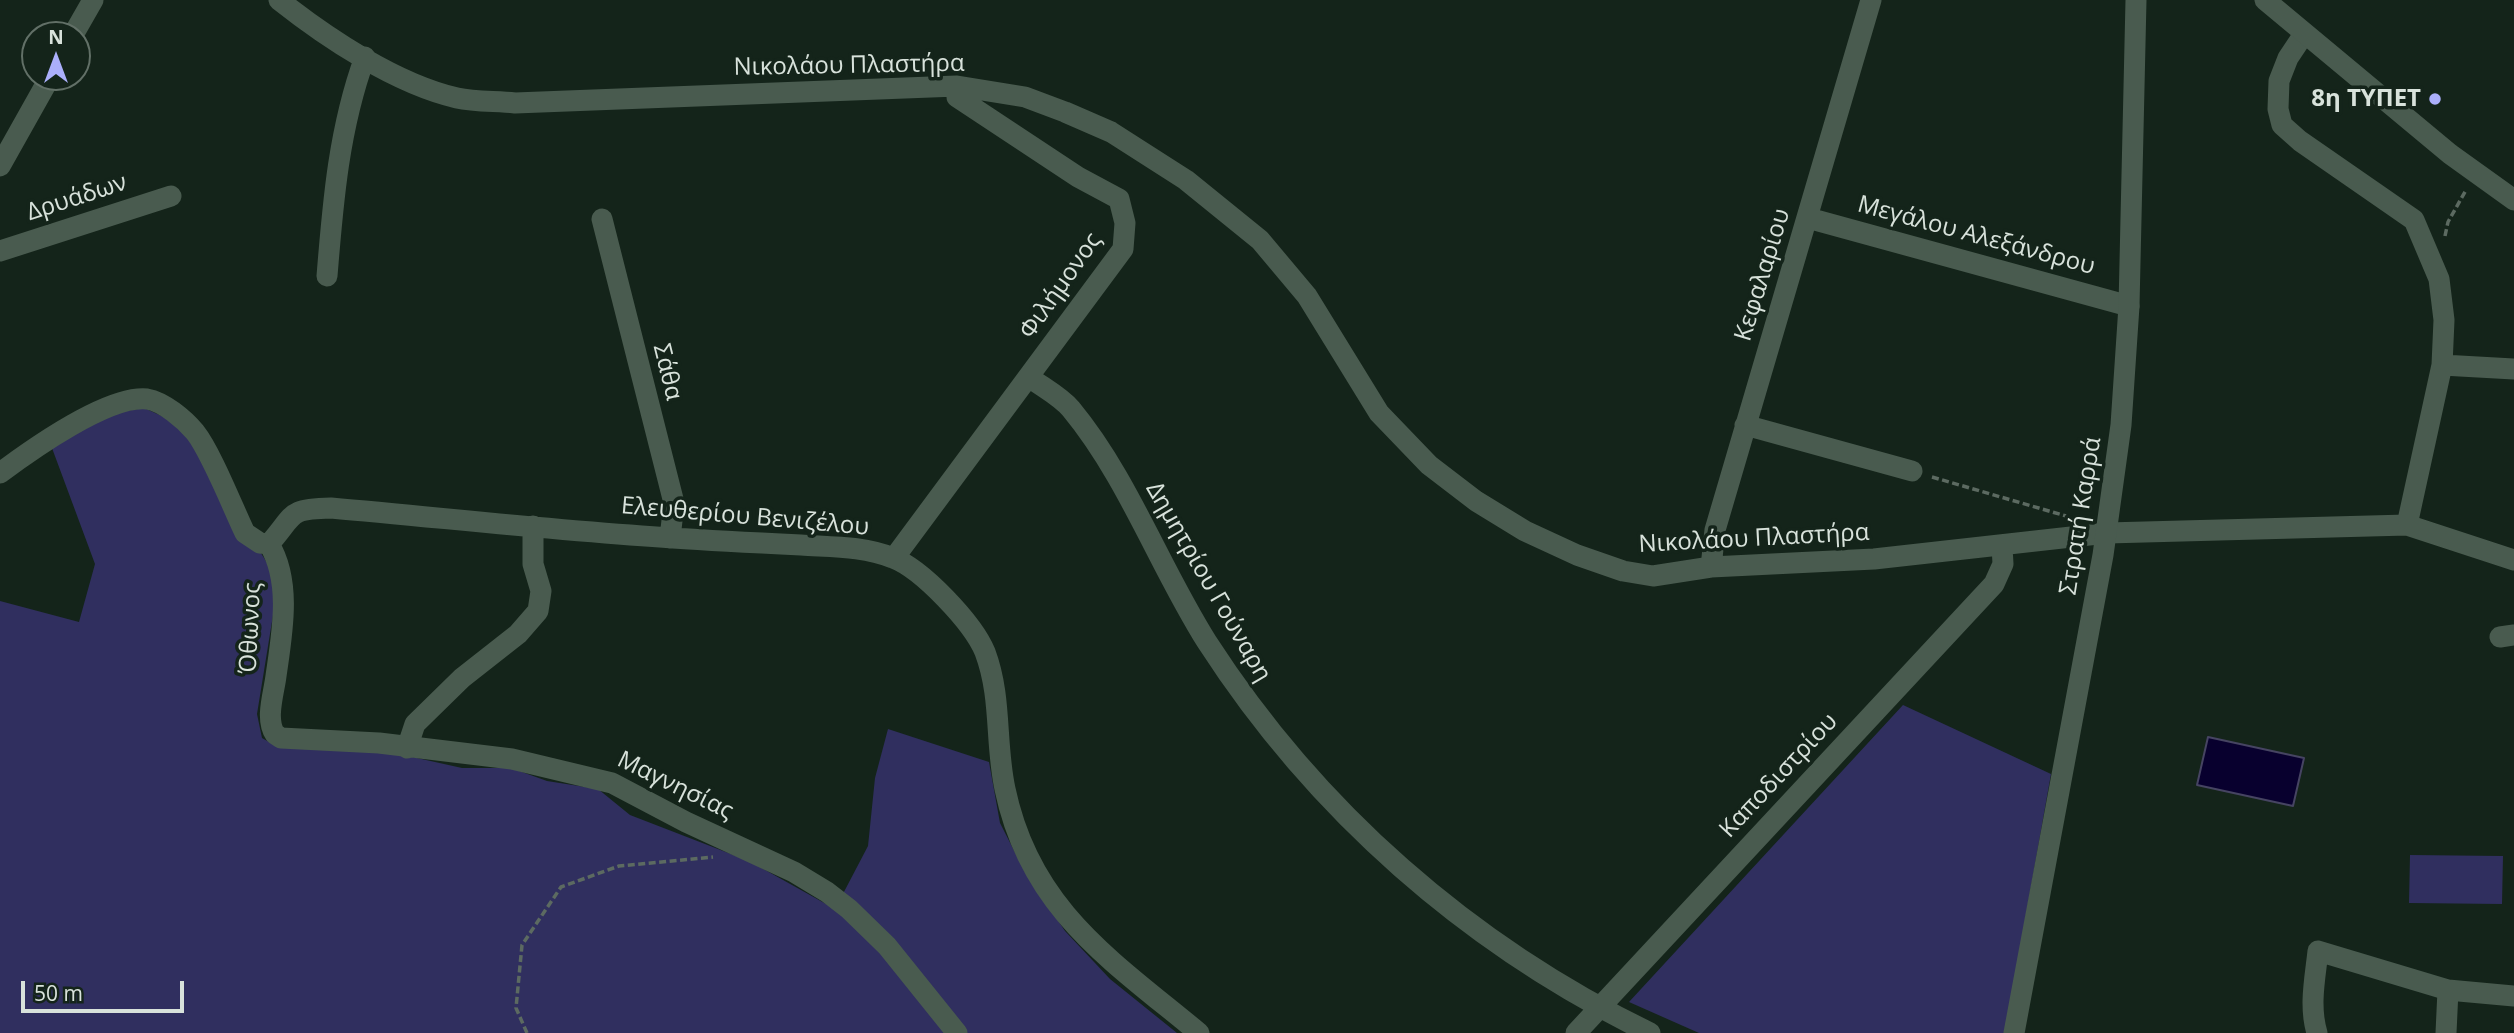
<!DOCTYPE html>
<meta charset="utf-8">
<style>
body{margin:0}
#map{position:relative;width:2514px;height:1033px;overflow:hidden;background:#14241a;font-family:"Open Sans",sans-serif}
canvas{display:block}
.north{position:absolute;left:21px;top:21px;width:70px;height:70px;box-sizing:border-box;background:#14241a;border:2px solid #627067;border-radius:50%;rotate:0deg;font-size:19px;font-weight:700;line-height:28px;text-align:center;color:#d8e2db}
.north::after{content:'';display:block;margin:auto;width:24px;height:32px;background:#abaffb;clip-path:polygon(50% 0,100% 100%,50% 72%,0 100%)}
.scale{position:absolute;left:21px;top:981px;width:163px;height:32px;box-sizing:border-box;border:4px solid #d8e2db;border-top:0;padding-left:9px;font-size:21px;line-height:24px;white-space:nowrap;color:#d8e2db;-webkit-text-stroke:5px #14241a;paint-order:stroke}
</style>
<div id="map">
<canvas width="2514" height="1033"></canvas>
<div class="north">N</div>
<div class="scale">50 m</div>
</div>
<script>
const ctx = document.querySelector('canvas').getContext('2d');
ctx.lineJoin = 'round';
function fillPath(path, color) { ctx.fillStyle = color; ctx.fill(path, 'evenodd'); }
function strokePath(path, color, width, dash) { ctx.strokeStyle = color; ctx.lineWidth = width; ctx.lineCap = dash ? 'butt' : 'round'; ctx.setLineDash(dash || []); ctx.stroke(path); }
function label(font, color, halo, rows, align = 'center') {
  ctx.font = font + ' "Open Sans",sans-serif'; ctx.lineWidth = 7; ctx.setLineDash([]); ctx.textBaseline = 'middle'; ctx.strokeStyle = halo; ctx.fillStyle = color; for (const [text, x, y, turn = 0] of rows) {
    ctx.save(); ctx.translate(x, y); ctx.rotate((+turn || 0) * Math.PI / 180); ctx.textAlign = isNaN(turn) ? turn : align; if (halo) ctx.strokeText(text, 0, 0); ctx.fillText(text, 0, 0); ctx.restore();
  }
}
const green = new Path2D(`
 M144 408 173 421 191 441 274 574 275 603 257 714 262 738 278 747 390 752 462 768H511L547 781 598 789 630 815 749 861 835 909 868 846 875 778 888 729 989 762 1000 823 1025 872 1065 931 1110 979 1177 1033H0V601L79 622 95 564 49 440 107 414Z
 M1903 705 2051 774 2005 1033H1699L1629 1002Z
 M2410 855 2503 856 2502 904 2409 903Z`);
const water = new Path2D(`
 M2208 737 2304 758 2293 806 2197 785Z`);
const path = new Path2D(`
 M2445 236 2448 222 2466 190
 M1932 477 2066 516
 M527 1033 516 1008 522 945 561 887 619 866 713 857`);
const street = new Path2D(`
 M279 0C327 38 396 84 457 98 475 102 496 101 515 103L957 86 1025 97 1065 112 1111 132 1186 180 1260 240 1307 296 1379 413 1429 465 1476 501 1525 531 1577 555 1623 571 1653 576 1711 567 1874 559 2107 533 2407 525 2514 560
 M2304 34 2288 58 2279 81 2278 109 2282 125 2300 141 2414 220 2439 279 2444 320 2442 365 2407 525
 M73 35 93 0
 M0 166 50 77
 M1808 218 2129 306
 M602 219 674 503 670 538
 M0 251 171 196
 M327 276C333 201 339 128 365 57
 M2442 365 2514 369
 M1029 377C1042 387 1060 396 1071 409 1128 478 1159 566 1207 642 1316 811 1469 945 1650 1033
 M1745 425 1912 471
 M0 473C31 450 108 395 147 399 164 402 184 419 195 432 211 452 233 508 245 533L260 543 269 544
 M269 544C296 514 286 509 331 508 445 518 559 531 673 538 716 541 758 543 801 545 831 547 864 546 893 558 922 569 973 623 985 652 1002 697 995 743 1005 789 1030 909 1111 960 1199 1033
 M269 544C292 582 282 634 276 676 274 693 265 719 275 734L281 738 379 743 512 759 612 783 686 822 794 872 827 892 849 909 887 946 957 1033
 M894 558 1123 249 1125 223 1119 199 1078 177 957 97V86
 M1711 567 1715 530 1871 0
 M2500 637 2514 635
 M407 748 415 724 462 678 518 634 538 611 541 591 533 564V526
 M1576 1033 1994 584 2003 564 2002 546
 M2317 1033C2309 1006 2315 979 2318 951L2448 990 2514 996
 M2446 1033 2448 990`);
const secondary = new Path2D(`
 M2265 0 2450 154 2514 200
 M2014 1033 2103 555 2121 425 2129 306 2136 0`);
const markers = [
 [2435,99,7,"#abaffb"]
];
const streetNames = [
 ["Νικολάου Πλαστήρα",849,66,-1],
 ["Δρυάδων",77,198,-18],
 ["Μεγάλου Αλεξάνδρου",1976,236,15],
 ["Κεφαλαρίου",1763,275,-73],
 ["Φιλήμονος",1061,286,-55],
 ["Σάθα",667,372,76],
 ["Στρατή Καρρά",2081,516,-81],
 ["Ελευθερίου Βενιζέλου",745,517,5],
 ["Νικολάου Πλαστήρα",1754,539,-3],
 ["Δημητρίου Γούναρη",1208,582,60],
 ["Όθωνος",251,628,-87],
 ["Καποδιστρίου",1779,776,-47],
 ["Μαγνησίας",675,786,26]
];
const poiNames = [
 ["8η ΤΥΠΕΤ",2421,99]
];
fillPath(green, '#302f5f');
fillPath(water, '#08002e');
strokePath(water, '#464462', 2);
strokePath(path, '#5c6a61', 3.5, [7, 3.5]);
strokePath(street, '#495b4f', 21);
strokePath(secondary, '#495b4f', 21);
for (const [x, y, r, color] of markers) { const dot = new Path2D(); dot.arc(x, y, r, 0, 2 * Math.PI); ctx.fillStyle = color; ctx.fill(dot); strokePath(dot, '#14241a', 2.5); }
label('24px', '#d8e2db', '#14241a', streetNames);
label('bold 24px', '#d8e2db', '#14241a', poiNames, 'right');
</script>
